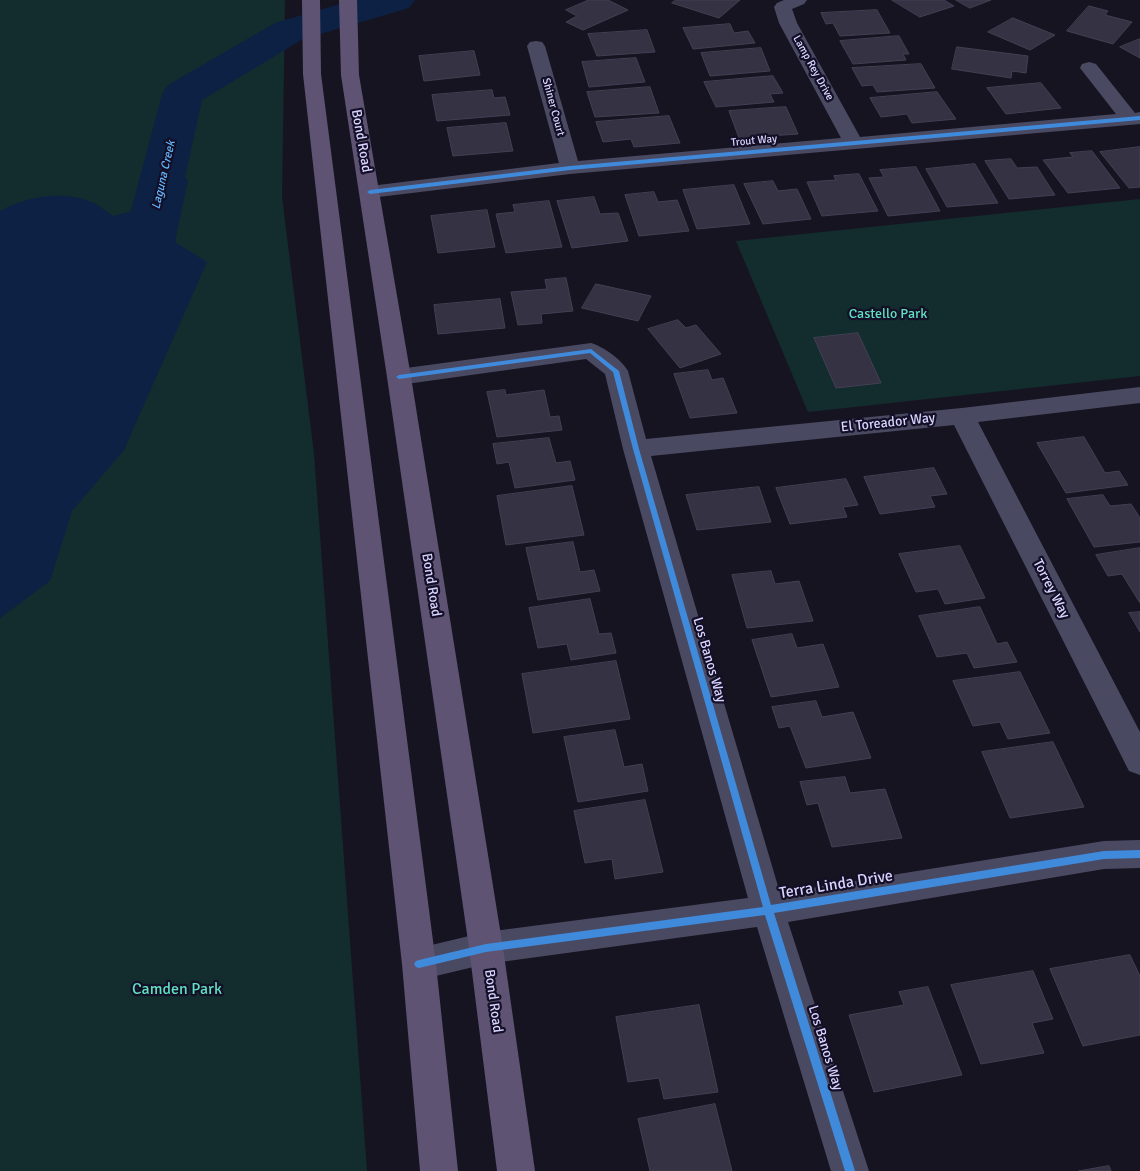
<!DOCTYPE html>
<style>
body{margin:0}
canvas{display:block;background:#161421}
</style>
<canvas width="1140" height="1171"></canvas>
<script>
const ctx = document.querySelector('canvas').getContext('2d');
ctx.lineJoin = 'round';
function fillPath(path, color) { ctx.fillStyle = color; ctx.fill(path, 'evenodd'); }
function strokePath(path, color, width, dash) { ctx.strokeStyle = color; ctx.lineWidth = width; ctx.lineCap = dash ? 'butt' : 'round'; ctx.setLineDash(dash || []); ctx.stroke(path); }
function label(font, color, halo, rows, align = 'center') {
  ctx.font = font + ' Signika,sans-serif'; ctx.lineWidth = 4.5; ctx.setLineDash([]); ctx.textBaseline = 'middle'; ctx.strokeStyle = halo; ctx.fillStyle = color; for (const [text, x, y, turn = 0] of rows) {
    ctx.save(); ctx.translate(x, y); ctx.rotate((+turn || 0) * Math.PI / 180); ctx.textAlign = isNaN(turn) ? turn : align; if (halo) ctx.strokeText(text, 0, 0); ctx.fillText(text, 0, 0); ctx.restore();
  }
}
const green = new Path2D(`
 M0 0H285L282 197 314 454 367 1171H0Z
 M1140 199V376L808 412 736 241Z`);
const water = new Path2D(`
 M166 162 188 180 175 242 207 262 124 450 72 511 50 581 0 618V211C28 196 64 190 94 203 100 206 107 212 113 216L133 211 148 178Z`);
const river = new Path2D(`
 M354 0H415L409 8 303 39 202 100 171 241 164 251 147 255 130 251 123 241 162 94 168 85 275 23Z`);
const building = new Path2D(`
 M589 0H608L628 10 583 30 566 22 577 16 566 10Z
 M676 0H740L719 18 672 3Z
 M892 0H944L954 6 920 17Z
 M956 0H991L970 8Z
 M1089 6 1108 11 1105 15 1132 22 1113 44 1067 31Z
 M877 10 890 33 840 36 833 23 826 24 821 13Z
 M1013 18 1055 35 1030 50 988 32Z
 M730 24 734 33 748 31 755 43 693 49 683 28Z
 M647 30 655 52 597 56 588 34Z
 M899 36 909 54H903L906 60 853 64 840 41Z
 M1140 39V58L1120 47Z
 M957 47 1028 56 1026 73 1012 71 1011 78 952 69Z
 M761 48 770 71 710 76 701 53Z
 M474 51 480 75 424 81 419 56Z
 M636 58 645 82 589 87 582 62Z
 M921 64 935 88 877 92 873 85 862 86 852 68Z
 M773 76 783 93 770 94 774 102 716 107 704 82Z
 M1041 83 1061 108 1006 114 987 88Z
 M650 87 659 113 595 117 587 92Z
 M492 90 494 98 505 97 510 115 437 121 432 95Z
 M937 92 956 119 912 123 907 114 881 117 870 98Z
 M786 107 798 134 739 138 729 111Z
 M669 116 680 143 634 147 631 139 603 142 596 122Z
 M506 123 513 151 453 156 447 128Z
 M1140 147V187L1129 188 1100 152Z
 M1092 151 1120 188 1068 193 1043 160 1073 157 1070 153Z
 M1011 159 1017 168 1037 167 1055 195 1009 199 985 161Z
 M975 164 998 203 947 207 926 169Z
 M916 167 940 211 888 216 869 178 884 177 880 170Z
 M859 174 878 211 822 216 807 182 836 180 834 176Z
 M773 181 778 191 797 189 811 219 763 224 744 184Z
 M734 185 750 224 697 229 683 190Z
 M654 192 658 202 677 200 689 231 639 236 625 195Z
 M594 197 600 214 618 213 628 241 572 248 557 201Z
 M549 201 562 247 506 253 496 214 515 212 513 205Z
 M487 210 495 247 438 253 431 216Z
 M566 278 573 311 541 314 542 323 518 325 511 292 547 289 545 280Z
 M596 284 651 296 638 321 582 308Z
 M500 299 505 328 438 334 434 305Z
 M678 320 686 328 696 325 721 354 680 368 648 329Z
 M858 333 881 383 836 388 814 338Z
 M708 370 712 380 723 378 737 413 690 418 674 374Z
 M505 390 506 395 544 390 550 417 559 416 562 430 497 437 487 392Z
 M1084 437 1105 473 1119 471 1128 485 1066 493 1037 443Z
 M549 438 556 463 570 461 575 480 515 488 509 462 497 464 493 444Z
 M934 468 947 494 930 496 935 507 880 514 864 477Z
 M846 479 858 505 843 507 847 517 790 524 776 488Z
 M572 486 584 535 506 545 497 496Z
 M759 487 771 522 697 530 686 495Z
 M1103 495 1110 506 1131 504 1140 518V542L1094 547 1067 499Z
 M573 542 580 572 594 570 600 591 538 600 526 548Z
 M960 546 985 598 945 604 938 589 916 592 899 554Z
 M1140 548V603L1122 574 1108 576 1096 555Z
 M771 571 775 584 799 581 813 621 747 628 732 575Z
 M590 599 599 634 611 633 616 653 571 660 567 644 538 648 529 608Z
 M980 607 997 644 1007 642 1017 662 974 668 967 653 937 657 919 616Z
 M1140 612V632L1129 613Z
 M792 634 797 648 823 644 839 687 771 697 752 640Z
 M616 661 630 719 533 733 522 674Z
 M1020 672 1050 733 1008 739 1000 722 973 726 953 681Z
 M816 701 822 717 853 712 871 758 806 768 790 726 779 728 772 707Z
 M615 730 624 767 642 764 648 791 578 802 564 737Z
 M1053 742 1084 807 1010 818 982 752Z
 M845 777 850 793 885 789 902 838 832 847 818 803 807 805 800 782Z
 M645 800 663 872 615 879 612 859 585 863 574 811Z
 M1130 955 1140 976V1035L1083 1046 1050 969Z
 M1033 971 1053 1019 1032 1023 1044 1053 981 1064 951 985Z
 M928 987 962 1075 874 1092 849 1015 904 1005 899 992Z
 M699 1005 718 1092 664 1099 659 1078 628 1082 616 1017Z
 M715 1104 732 1171H650L638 1119Z
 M1109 1166 1111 1171H1079Z`);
const minor = new Path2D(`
 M784 0H807L804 4 792 9 797 23 860 137 1116 114 1080 68 1082 64 1089 62 1096 64 1135 113 1140 112V124L570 174 370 198 363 196 360 192 363 188 370 186 559 163 527 46 530 42 536 41 542 42 545 46 578 161 841 138 779 23 774 7 777 3Z
 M591 343C604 347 621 359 628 371L646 439 962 408 1140 387V403L978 422 1140 732V775L1129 771 954 425 651 456 780 893 1104 841 1140 840V868L1104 869 788 922 869 1171H831L757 927 486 964 419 980 407 975 402 964 407 953 419 948 486 932 748 898 623 449 605 374 586 359 399 385 391 383 387 377 391 371 399 369Z`);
const major = new Path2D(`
 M302 0H320L321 74 436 964 458 1171H420L402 964 303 74Z
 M339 0H357L359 75 411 377 503 948 535 1171H497L469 948 387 377 341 75Z`);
const cycleway = new Path2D(`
 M1140 116V120L570 170 370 194 367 192 370 190 570 166Z
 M591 349 619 371 639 449 771 905 1104 851 1140 850V858L1104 859 774 913 855 1171H845L765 915 486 952 419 968 416 967 414 964 416 961 419 960 486 944 763 907 633 449 613 372 590 353 399 379 396 377 399 375Z`);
const farStreetnames = [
 ["Lamp Rey Drive",813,68,61],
 ["Shiner Court",553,107,75],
 ["Trout Way",754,141,-5]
];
const farWaternames = [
 ["Laguna Creek",164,175,-77]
];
const streetNames = [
 ["Bond Road",361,141,80],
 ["El Toreador Way",888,423,-6],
 ["Bond Road",431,585,81],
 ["Torrey Way",1051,589,63],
 ["Los Banos Way",709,660,74],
 ["Bond Road",493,1001,82],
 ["Los Banos Way",825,1048,73]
];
const parkNames = [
 ["Castello Park",888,314]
];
const nearStreetnames = [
 ["Terra Linda Drive",836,885,-9]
];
const nearParknames = [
 ["Camden Park",177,990]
];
fillPath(green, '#132c2d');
fillPath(water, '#0d2144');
fillPath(river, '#0d2144');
fillPath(building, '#343243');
strokePath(building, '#433f54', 1);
fillPath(minor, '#4a4962');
fillPath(major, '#5e5373');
fillPath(cycleway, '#408adc');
label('11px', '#d9d4ff', '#130f26', farStreetnames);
label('italic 12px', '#62b6ff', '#130f26', farWaternames);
label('14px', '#d9d4ff', '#130f26', streetNames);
label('14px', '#5fe0c0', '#130f26', parkNames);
label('16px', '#d9d4ff', '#130f26', nearStreetnames);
label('16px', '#5fe0c0', '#130f26', nearParknames);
</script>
